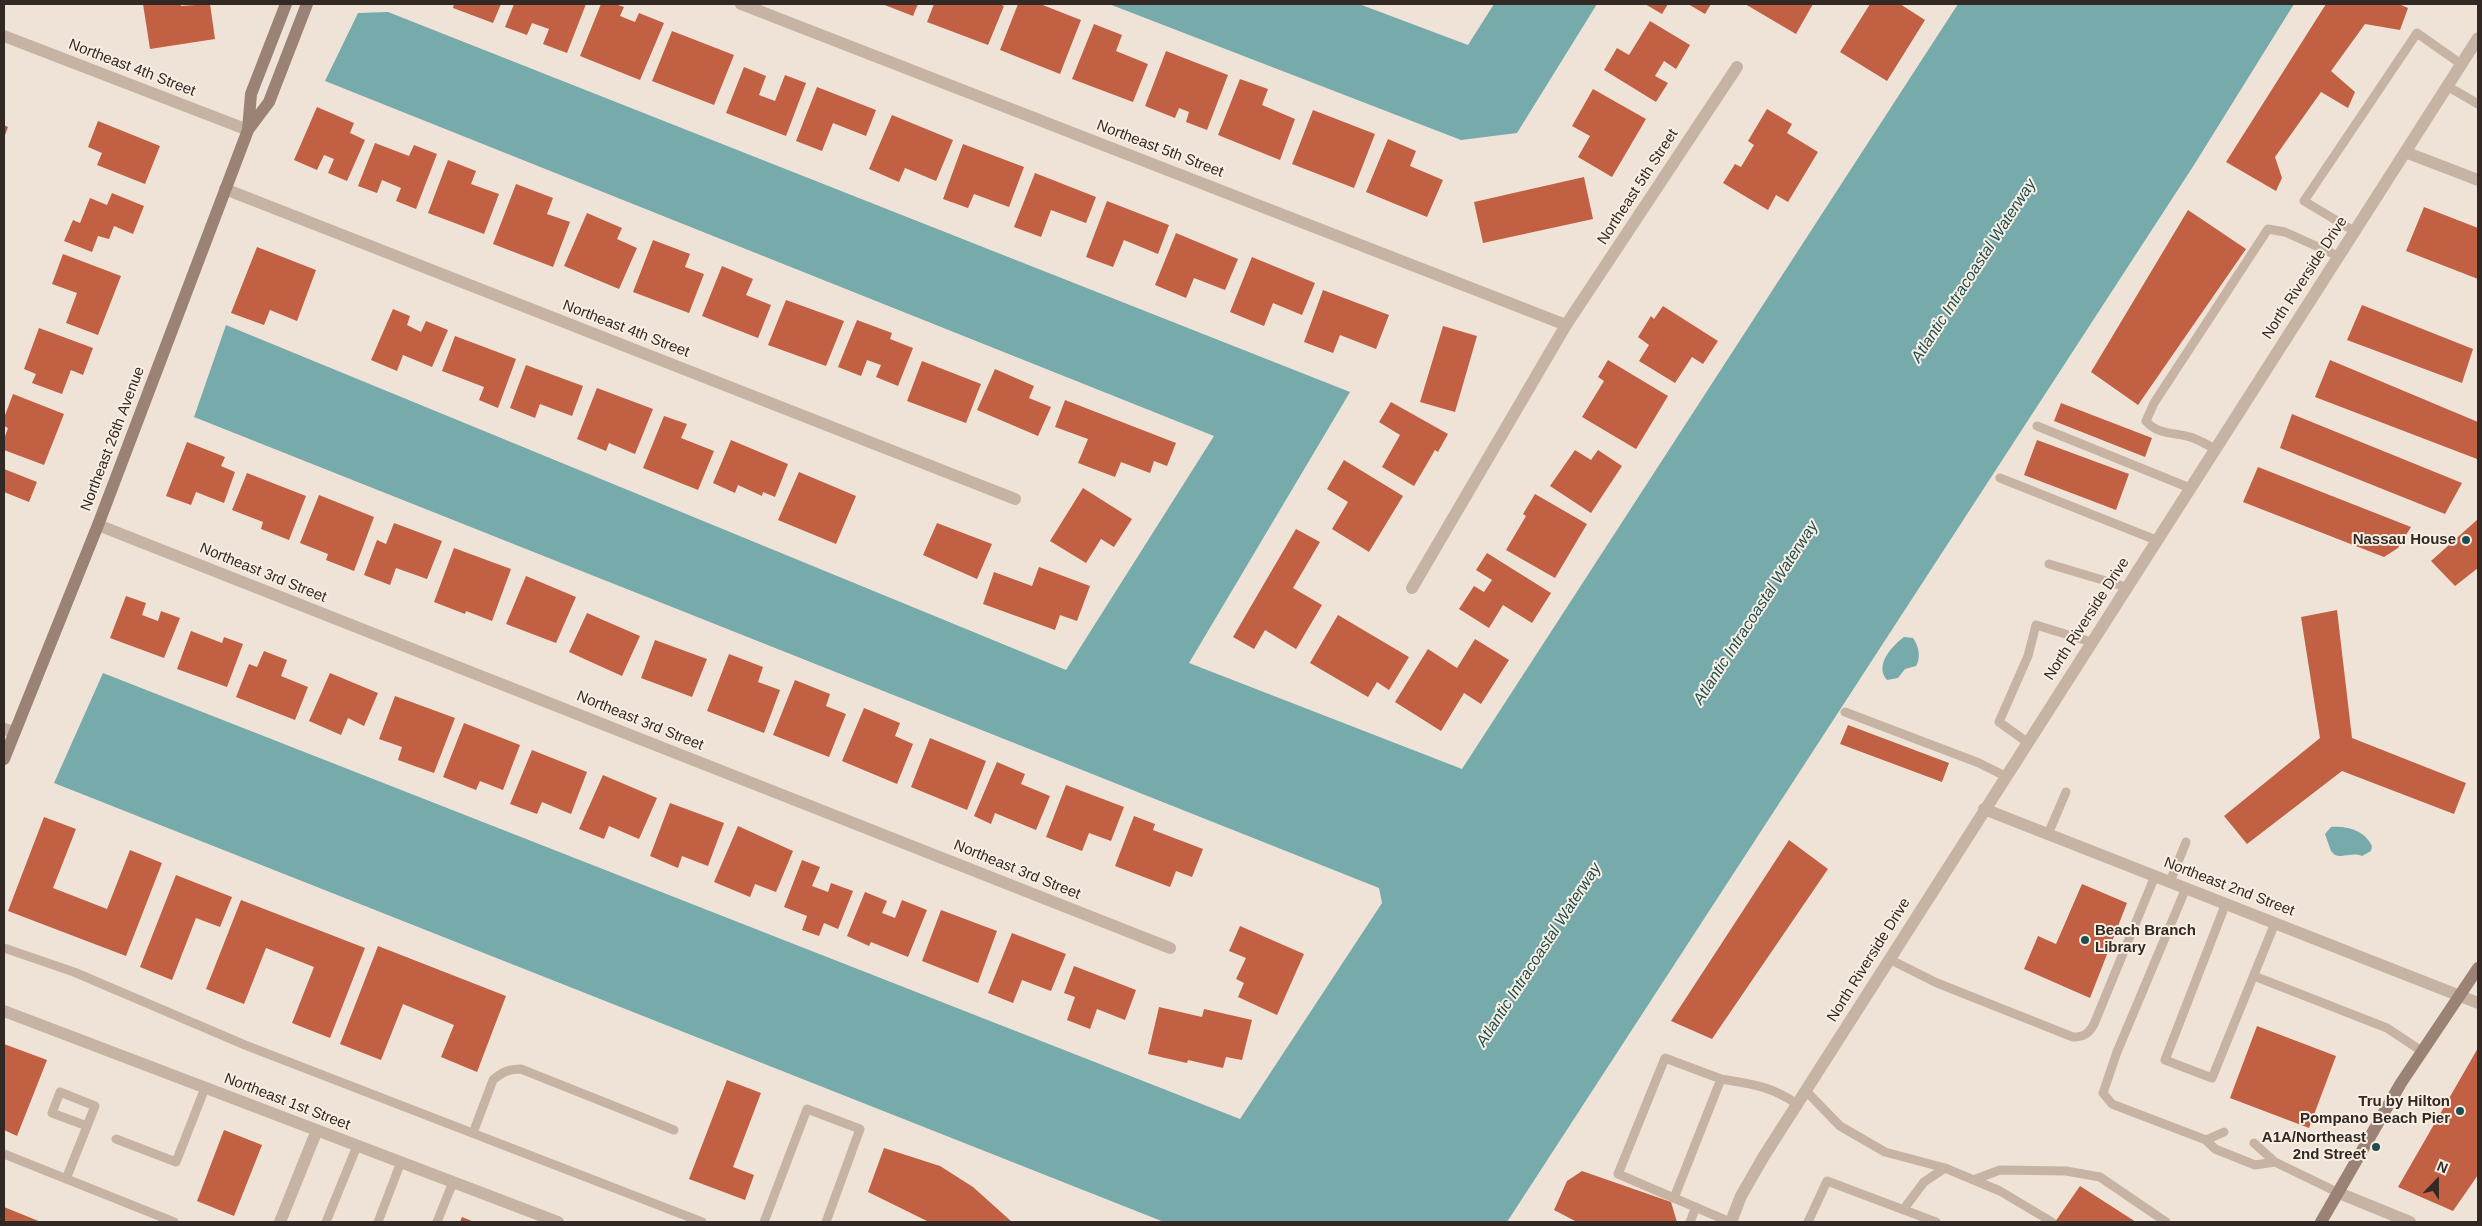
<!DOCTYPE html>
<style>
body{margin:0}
#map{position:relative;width:2482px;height:1226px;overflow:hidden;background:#efe3d7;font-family:Arial,sans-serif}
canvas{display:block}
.frame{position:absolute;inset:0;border:5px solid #322925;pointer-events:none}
.north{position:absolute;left:2412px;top:1156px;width:50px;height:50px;-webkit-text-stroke:4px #f8eee2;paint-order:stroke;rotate:22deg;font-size:14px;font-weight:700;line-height:20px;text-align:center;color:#322925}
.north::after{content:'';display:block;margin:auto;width:18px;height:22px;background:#322925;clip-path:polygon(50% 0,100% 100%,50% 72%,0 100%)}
</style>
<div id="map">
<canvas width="2482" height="1226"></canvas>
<div class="frame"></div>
<div class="north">N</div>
</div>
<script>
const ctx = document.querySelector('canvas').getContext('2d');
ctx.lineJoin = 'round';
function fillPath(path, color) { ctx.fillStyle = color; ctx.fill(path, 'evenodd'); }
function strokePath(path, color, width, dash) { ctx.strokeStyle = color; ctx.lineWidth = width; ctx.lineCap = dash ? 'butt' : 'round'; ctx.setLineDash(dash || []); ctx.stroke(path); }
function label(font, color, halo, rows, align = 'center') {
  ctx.font = font + ' Arial,sans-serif'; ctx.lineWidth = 4; ctx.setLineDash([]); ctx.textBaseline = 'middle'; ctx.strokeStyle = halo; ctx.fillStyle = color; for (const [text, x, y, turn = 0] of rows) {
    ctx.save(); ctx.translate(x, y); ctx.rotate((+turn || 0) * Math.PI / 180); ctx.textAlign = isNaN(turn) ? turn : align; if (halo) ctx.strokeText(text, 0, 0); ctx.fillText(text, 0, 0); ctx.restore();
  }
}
const water = new Path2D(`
 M1109 4H1359L1468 45 1494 4H1597L1517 133 1461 140Z
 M1958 4H2294L2194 165 1507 1222H1164L54 783 103 673 1240 1119 1382 903 1379 888 194 417 226 325 1066 670 1214 436 325 81 358 13 388 12 1350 392 1189 663 1462 769Z
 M1904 637 1913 638C1919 646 1921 658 1916 666L1905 669 1898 678 1887 680C1874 665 1892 646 1904 637Z
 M2331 827C2347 826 2364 830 2372 846L2371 851 2362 856C2352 852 2344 858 2335 855L2331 851 2325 834Z`);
const building = new Path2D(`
 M143 4H181V6L210 4 215 39 150 49Z
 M454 4H501L493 23 453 8Z
 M514 4H586L567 53 543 44 549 29 532 23 527 35 505 27Z
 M601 4H615L624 7 620 16 635 22 639 13 664 23 640 80 580 56Z
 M882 4H918L913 16Z
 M934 4H999L1004 6 988 45 927 22Z
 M1018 4H1040L1081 20 1060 74 1000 50Z
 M1645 4H1668L1662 14Z
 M1688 4H1711L1705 14Z
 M1745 4H1813L1796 34Z
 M1870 4H1900L1925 20 1887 81 1840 52Z
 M2326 4H2399L2408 8 2400 30 2365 24 2331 71 2355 92 2348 108 2321 92 2275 157 2282 178 2276 191 2226 162Z
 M1650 21 1690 45 1676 69 1664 61 1655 76 1668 83 1656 102 1604 70 1617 48 1629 55Z
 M1094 24 1122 35 1116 51 1148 64 1133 102 1072 79Z
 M672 31 734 55 714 105 652 81Z
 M1166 51 1228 75 1207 130 1186 122 1189 112 1179 108 1175 118 1145 106Z
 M744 67 766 76 759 95 775 101 785 75 806 83 786 136 726 113Z
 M1240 79 1268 89 1262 105 1295 119 1280 160 1218 135Z
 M817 87 876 110 866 136 833 123 822 151 796 141Z
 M1593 89 1646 119 1612 177 1578 157 1590 136 1572 126Z
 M317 107 354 123 350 133 365 140 347 181 328 173 334 159 324 155 317 170 294 160Z
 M1767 109 1792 124 1787 133 1818 152 1788 202 1776 195 1768 210 1723 183 1735 164 1741 167 1754 145 1748 141Z
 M1313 110 1375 134 1354 188 1292 164Z
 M892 115 953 140 936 181 905 168 899 182 869 169Z
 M98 121 160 146 145 184 97 165 102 153 88 147Z
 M4 125 8 127 4 138Z
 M1388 139 1416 151 1410 166 1443 180 1427 217 1366 192Z
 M375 143 409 156 414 145 437 154 416 209 396 201 401 188 382 180 377 193 358 186Z
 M963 144 1024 167 1009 207 974 194 968 208 943 199Z
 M448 160 476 171 471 184 499 194 484 234 428 213Z
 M1035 173 1096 197 1086 223 1051 210 1041 237 1014 227Z
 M1584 177 1593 219 1483 243 1474 202Z
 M516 184 553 198 547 214 570 222 553 267 493 244Z
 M112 193 144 206 133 234 114 226 109 239 98 236 92 252 64 241 73 220 80 223 90 198 107 205Z
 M1107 201 1169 225 1158 254 1124 240 1113 267 1086 257Z
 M2424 207 2478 228V279L2406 251Z
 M2188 210 2246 249 2138 405 2091 372Z
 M587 213 622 228 617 239 637 248 619 289 564 266Z
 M1176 233 1238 259 1225 290 1194 278 1186 298 1155 285Z
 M653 240 690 254 685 267 704 274 689 313 633 292Z
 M257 247 316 270 297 321 270 310 264 325 231 313Z
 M63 254 121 276 98 335 66 323 77 293 52 284Z
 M1252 257 1315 283 1302 315 1273 303 1264 326 1230 312Z
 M722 266 753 279 746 295 771 305 758 338 702 316Z
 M1323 290 1389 315 1376 349 1340 335 1333 353 1304 342Z
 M786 300 844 321 826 366 768 345Z
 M2362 305 2473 349 2462 383 2347 340Z
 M1663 306 1718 341 1703 364 1692 357 1675 383 1639 361 1649 345 1638 337 1651 316 1654 319Z
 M393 309 410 316 407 325 421 332 426 321 448 330 432 367 403 355 397 371 371 360Z
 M857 320 892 333 890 339 913 348 898 386 876 377 881 365 867 360 861 376 838 367Z
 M1443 326 1477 336 1455 412 1420 402Z
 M39 328 93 348 83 375 71 370 62 394 32 383 36 374 24 369Z
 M455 336 516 359 498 408 479 400 484 387 442 371Z
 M1608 360 1668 396 1636 449 1582 417 1604 381 1598 377Z
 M2330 360 2478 422 2477 459 2315 397Z
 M922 361 981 384 966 423 907 401Z
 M526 365 583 386 572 416 540 404 535 418 510 408Z
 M995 369 1034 386 1029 398 1051 407 1038 436 977 410Z
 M597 388 653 409 635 454 609 443 606 451 577 439Z
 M13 394 64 414 44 465 4 450V439L8 428 4 426V418Z
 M1065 400 1176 443 1167 466 1154 461 1150 473 1121 462 1115 477 1078 463 1088 439 1055 427Z
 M1391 402 1448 434 1438 452 1435 450 1414 486 1382 467 1400 435 1379 422Z
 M2061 403 2152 438 2145 457 2054 421Z
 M2292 414 2462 483 2445 514 2280 448Z
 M664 416 687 424 681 438 714 451 698 490 643 468Z
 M731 440 788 464 775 497 763 492 762 496 738 485 735 493 713 483Z
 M2037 440 2129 474 2116 510 2024 475Z
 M187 442 225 457 221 466 235 472 224 503 196 492 191 505 166 496Z
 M1575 450 1591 460 1598 450 1622 466 1591 513 1550 486Z
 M1344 460 1403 496 1369 552 1332 529 1348 502 1327 489Z
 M2258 467 2411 527 2398 548 2384 557 2243 502Z
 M4 469 37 482 29 502 4 492Z
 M799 472 856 496 836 544 778 520Z
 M247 473 306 496 289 540 261 529 263 522 232 510Z
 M1083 488 1132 519 1114 547 1101 539 1086 563 1050 541Z
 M1535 494 1587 524 1555 578 1506 550 1526 516 1523 514Z
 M319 495 374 517 354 571 326 560 328 554 300 543Z
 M2478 519V568L2455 586 2431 561Z
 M394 523 442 541 427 579 396 568 390 585 364 575 377 540 386 544Z
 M937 523 992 544 977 579 923 555Z
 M1296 529 1320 542 1293 588 1322 605 1296 649 1265 630 1254 649 1233 637Z
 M454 548 511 569 492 621 466 611 465 614 434 602Z
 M1487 553 1551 593 1532 623 1503 605 1489 628 1459 609 1474 586 1484 592 1492 580 1476 570Z
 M1039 567 1090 586 1077 621 1060 615 1055 630 983 604 994 572 1032 586Z
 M526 576 576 597 556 643 506 624Z
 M126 596 146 603 142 615 158 621 161 611 180 618 164 658 110 638Z
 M2337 610 2352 738 2466 783 2454 814 2342 771 2247 844 2224 816 2320 738 2301 617Z
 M587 613 640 636 622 676 569 652Z
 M1338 615 1409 657 1389 690 1377 682 1368 697 1310 663Z
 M191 631 222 643 224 637 243 644 227 687 177 669Z
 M1475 639 1509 660 1481 704 1464 693 1441 731 1395 702 1428 649 1457 668Z
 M655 640 707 659 692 697 641 678Z
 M264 651 287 660 281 676 308 687 295 720 236 697 249 664 257 667Z
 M729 654 763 667 758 682 780 690 764 733 707 711Z
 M330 673 378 693 364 726 348 718 341 735 309 721Z
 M795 680 830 694 826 706 846 714 829 757 773 735Z
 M395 696 455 718 434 773 398 760 402 747 379 739Z
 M864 708 900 723 895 736 913 744 897 784 842 761Z
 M464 723 520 745 503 790 480 781 476 790 443 777Z
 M1848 725 1949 763 1942 782 1840 744Z
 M930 738 986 761 967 810 911 787Z
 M532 750 587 772 571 814 542 802 537 814 510 804Z
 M997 762 1025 774 1021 784 1050 796 1036 830 995 813 991 824 974 816Z
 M603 775 657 798 639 839 609 826 604 839 579 829Z
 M1066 785 1124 807 1111 841 1089 833 1082 851 1046 837Z
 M670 803 724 823 708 866 682 856 678 868 650 856Z
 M1134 816 1155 824 1153 830 1203 849 1192 877 1176 871 1170 887 1115 866Z
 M44 817 76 829 53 888 107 909 130 850 162 863 126 956 8 911Z
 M738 826 793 851 776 892 755 884 750 897 714 882Z
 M1789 840 1828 869 1712 1039 1671 1021Z
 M802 860 820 867 812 886 828 892 831 883 853 891 838 929 824 923 819 936 802 930 807 916 784 907Z
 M176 875 232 897 220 927 196 918 172 980 140 967Z
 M2082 884 2127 903 2090 998 2024 969 2038 936 2056 944Z
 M865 892 887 901 882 913 895 918 902 900 927 910 908 957 871 942 869 946 847 936Z
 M241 900 365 948 330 1038 292 1023 314 967 266 948 244 1004 206 989Z
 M941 910 997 931 978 983 922 961Z
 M1240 926 1304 954 1277 1015 1238 997 1244 983 1236 979 1246 958 1229 951Z
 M1012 933 1066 954 1051 991 1022 980 1013 1003 988 993Z
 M378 946 506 996 477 1072 441 1057 454 1025 403 1004 381 1060 340 1044Z
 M1074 966 1136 990 1125 1020 1097 1009 1090 1029 1067 1020 1075 997 1064 993Z
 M1159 1007 1202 1017 1204 1009 1252 1020 1242 1060 1226 1057 1223 1068 1188 1060 1187 1063 1148 1054Z
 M2257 1026 2336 1056 2309 1128 2230 1098Z
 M4 1044 47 1060 17 1136 4 1130Z
 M2478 1048V1175L2453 1211 2398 1187Z
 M727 1080 761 1093 733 1167 754 1175 745 1200 689 1179Z
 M224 1130 262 1145 234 1216 197 1201Z
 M884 1148 940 1166 973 1187 1012 1222H929L868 1192Z
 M1582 1171 1671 1202 1677 1222H1577L1554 1210 1567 1181Z
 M2080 1186 2136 1222H2055Z
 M4 1207 41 1222H4Z
 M462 1217 474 1222H460Z`);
const lane = new Path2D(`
 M2447 86 2478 104
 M2354 231 2304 201 2417 33 2461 64
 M2037 426 2190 488
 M2215 449C2208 445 2201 441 2193 438 2178 432 2158 436 2146 421L2154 403 2268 229 2285 232 2338 256
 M2000 478 2156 540
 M2049 564 2126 587
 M1845 712 1979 763 2005 776
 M2027 742 1999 722 2028 656 2036 625 2091 642
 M2048 834 2066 792
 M2170 882 2186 842
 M2186 888 2117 1052 2103 1093 2112 1104 2206 1140 2215 1149 2255 1165 2275 1162 2339 1193
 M2226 903 2165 1060 2212 1078 2275 923
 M4 948 74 972 245 1045 702 1222
 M1889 959 1937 983 2073 1037C2083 1037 2089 1034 2094 1024L2155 876
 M2254 976 2387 1028 2423 1052
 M1721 1079C1752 1084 1771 1086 1797 1104
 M1805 1090 1840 1126 1885 1152 1945 1168 2000 1191 2052 1222
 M473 1133 493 1080C502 1072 509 1069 521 1069L674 1130
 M116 1139 176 1162 205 1088
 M2206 1140 2224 1132
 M2254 1143 2275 1162
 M4 1154 174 1222
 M66 1179 95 1106 60 1092 52 1113 87 1126
 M1973 1180 2000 1170 2066 1171 2100 1177 2166 1222
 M1674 1198 1721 1079 1665 1058 1618 1174C1655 1190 1693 1206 1730 1222
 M1903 1210 1924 1182 1945 1168
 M326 1222 357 1146
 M378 1222 401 1162
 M437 1222 453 1182
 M764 1222 807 1109 860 1129 826 1222
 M1690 1222 1696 1207
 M1808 1222 1827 1181 1936 1222`);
const street = new Path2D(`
 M741 4 1566 325
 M4 36 248 130
 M2405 152 2478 180
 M225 189 1015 499
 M98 525 1170 948
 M1412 588 1566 325 1737 67
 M4 729 14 732
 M1984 809 2478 1003
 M4 1011 558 1222
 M2339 1193 2410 1222
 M280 1222 317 1130
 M1731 1222 1741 1196 1764 1156 2478 38`);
const secondary = new Path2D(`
 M248 130 251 94 286 4
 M4 759 98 525 248 130 269 102 307 4
 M2321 1222 2401 1083 2478 968`);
const markers = [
 [2466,540,5,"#1d4f51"],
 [2085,940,5,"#1d4f51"],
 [2460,1111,5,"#1d4f51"],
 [2376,1147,5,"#1d4f51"]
];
const streetNames = [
 ["Northeast 4th Street",132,68,21],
 ["Northeast 5th Street",1160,149,21],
 ["Northeast 5th Street",1638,187,-57],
 ["North Riverside Drive",2305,278,-57],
 ["Northeast 4th Street",626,329,21],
 ["Northeast 26th Avenue",113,439,-69],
 ["Northeast 3rd Street",263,573,22],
 ["North Riverside Drive",2087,619,-57],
 ["Northeast 3rd Street",640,721,22],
 ["Northeast 3rd Street",1017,870,22],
 ["Northeast 2nd Street",2229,887,21],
 ["North Riverside Drive",1869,960,-58],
 ["Northeast 1st Street",287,1102,21]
];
const poiNames = [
 ["Nassau House",2456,540],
 ["Beach Branch",2095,931,"left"],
 ["Library",2095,948,"left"],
 ["Tru by Hilton",2450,1102],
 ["Pompano Beach Pier",2450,1119],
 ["A1A/Northeast",2366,1138],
 ["2nd Street",2366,1155]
];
const waterNames = [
 ["Atlantic Intracoastal Waterway",1974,271,-57],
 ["Atlantic Intracoastal Waterway",1756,613,-57],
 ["Atlantic Intracoastal Waterway",1539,955,-57]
];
fillPath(water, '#77aaab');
fillPath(building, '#c16043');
strokePath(lane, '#c6b3a4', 9);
strokePath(street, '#c6b3a4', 12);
strokePath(secondary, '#9a8275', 12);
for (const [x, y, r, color] of markers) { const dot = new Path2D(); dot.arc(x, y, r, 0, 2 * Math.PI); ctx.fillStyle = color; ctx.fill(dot); strokePath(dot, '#f8eee2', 2); }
label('15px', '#322925', '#f8eee2', streetNames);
label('bold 15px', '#322925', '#f8eee2', poiNames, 'right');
label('italic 16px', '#1d4f51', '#f8eee2', waterNames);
</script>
